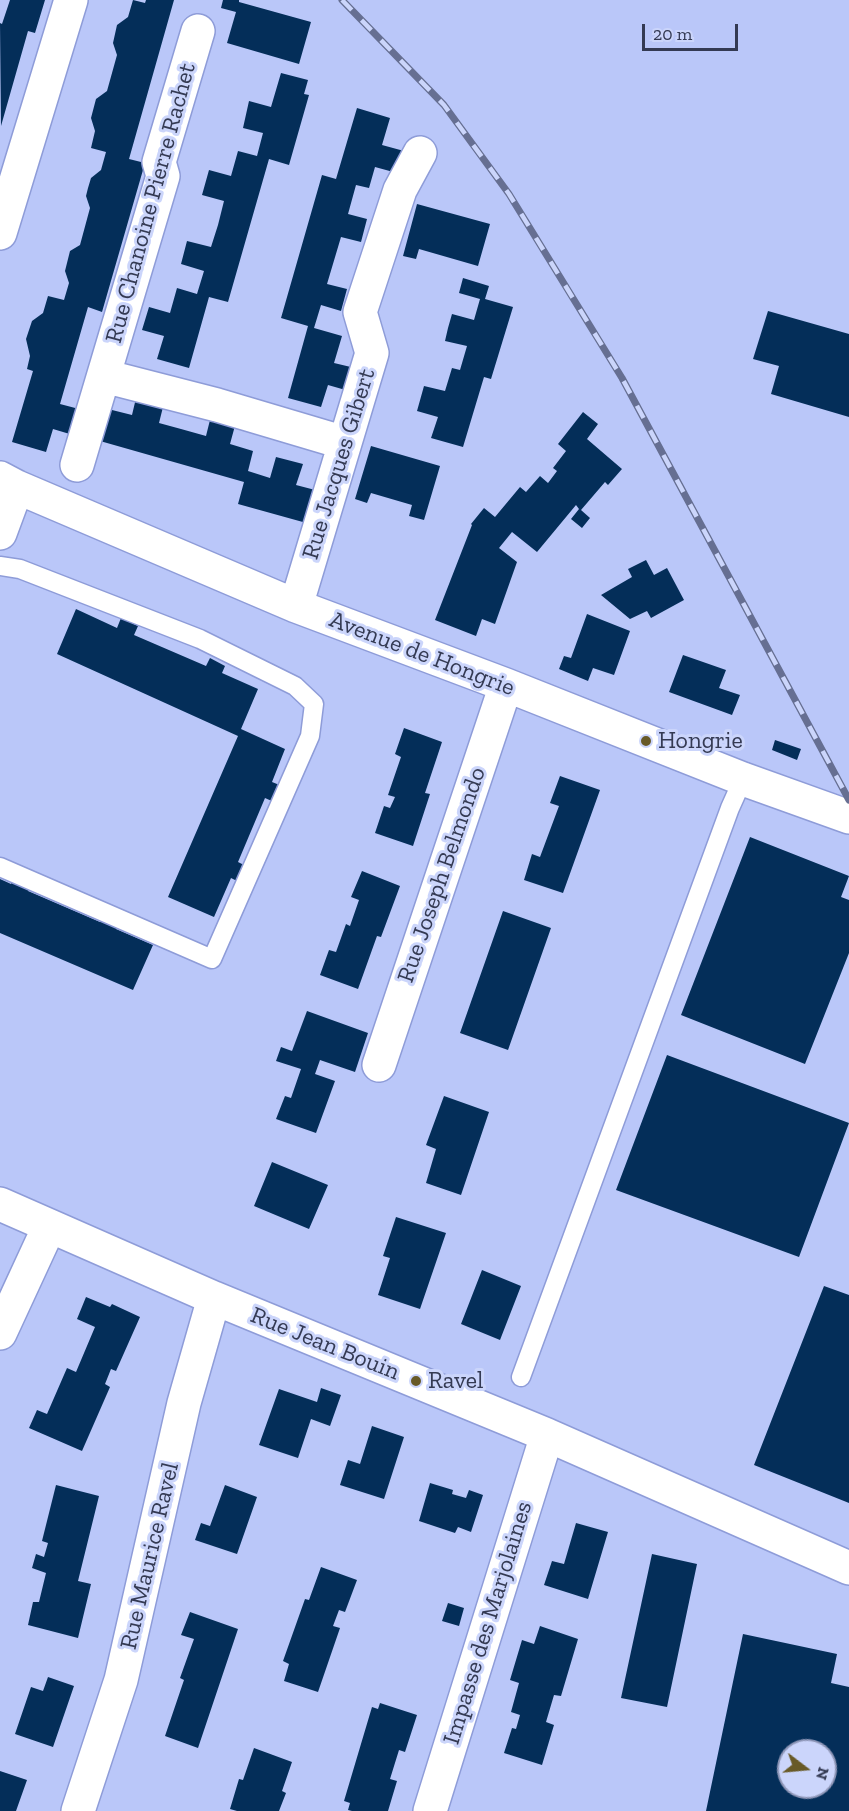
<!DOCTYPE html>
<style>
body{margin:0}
#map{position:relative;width:849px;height:1811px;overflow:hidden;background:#bac7f9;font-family:"Zilla Slab",serif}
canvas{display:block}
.north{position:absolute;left:777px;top:1739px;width:60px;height:60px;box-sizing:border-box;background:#cbd5fb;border:2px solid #8f97b8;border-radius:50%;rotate:106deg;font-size:16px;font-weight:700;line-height:24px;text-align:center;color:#343a53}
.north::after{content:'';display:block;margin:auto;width:21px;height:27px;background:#685a27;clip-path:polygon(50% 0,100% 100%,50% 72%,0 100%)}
.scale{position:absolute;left:642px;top:24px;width:96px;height:27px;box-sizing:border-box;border:3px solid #343a53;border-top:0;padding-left:8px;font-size:18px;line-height:21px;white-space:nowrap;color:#343a53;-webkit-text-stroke:4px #cbd5fb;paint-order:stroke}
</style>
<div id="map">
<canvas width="849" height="1811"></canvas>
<div class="north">N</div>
<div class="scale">20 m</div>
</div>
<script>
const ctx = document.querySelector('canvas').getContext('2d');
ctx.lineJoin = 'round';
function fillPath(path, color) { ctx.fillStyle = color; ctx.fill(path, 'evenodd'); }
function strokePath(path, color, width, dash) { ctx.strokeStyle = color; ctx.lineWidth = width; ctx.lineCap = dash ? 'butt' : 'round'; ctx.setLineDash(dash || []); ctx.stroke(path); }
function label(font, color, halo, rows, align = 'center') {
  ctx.font = font + ' "Zilla Slab",serif'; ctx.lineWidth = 6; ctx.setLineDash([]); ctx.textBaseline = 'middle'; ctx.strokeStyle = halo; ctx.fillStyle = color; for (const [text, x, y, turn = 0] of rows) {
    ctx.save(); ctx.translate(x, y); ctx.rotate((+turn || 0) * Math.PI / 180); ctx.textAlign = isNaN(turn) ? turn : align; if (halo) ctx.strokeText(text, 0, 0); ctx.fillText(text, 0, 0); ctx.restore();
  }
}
const building = new Path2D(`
 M10 0H45L35 33 28 31 1 126 0 23 2 24Z
 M133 0 145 3 146 0H174L129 159 145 163 102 312 88 307 60 404 79 409 73 435 53 429 46 452 12 442 33 371 27 369 30 356 26 339 32 321 43 313 48 296 64 300 69 283 65 271 70 251 80 245 90 208 86 196 88 188 91 178 101 170 106 152 91 148 95 131 91 118 96 99 107 91 117 55 113 43 117 25 128 17Z
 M223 0H239V2L311 22 299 64 227 43 236 12 221 8Z
 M281 73 308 80 304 94 309 95 289 165 269 159 228 302 209 297 189 368 157 359 164 336 142 330 149 307 170 313 177 288 197 294 204 271 181 264 187 241 211 247 218 225 224 201 202 195 209 170 231 176 238 151 257 156 263 133 243 128 249 101 271 107Z
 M357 108 390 118 382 145 404 151 397 173 375 167 369 188 356 185 348 214 367 219 361 242 341 237 327 284 347 289 341 311 321 305 314 328 342 336 334 363 355 368 349 391 328 385 321 407 288 398 308 326 281 318 322 175 336 179Z
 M417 204 490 224 478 266 419 249 416 259 403 256Z
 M463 278 489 286 485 299 513 307 491 379 484 377 463 447 431 438 438 417 417 411 424 386 445 391 452 368 460 370 467 346 445 341 448 328 452 314 474 320 480 299 459 293Z
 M768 311 849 334V417L771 394 779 366 753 359Z
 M137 394 164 403 159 423 181 429 206 436 211 416 236 422 230 444 253 451 248 471 270 478 276 457 303 464 296 485 319 491 310 524 238 504 244 482 100 441 108 409 132 415Z
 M583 412 598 424 587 439 622 469 608 485 605 482 581 510 590 518 582 528 571 519 579 509 576 505 537 552 512 532 499 548 517 562 495 624 482 619 476 636 435 620 472 525 471 524 484 508 495 517 520 487 526 492 540 476 548 483 557 471 553 468 566 451 558 444Z
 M371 446 440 466 424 520 409 516 412 505 371 493 367 503 355 499Z
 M646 560 654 575 667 568 684 600 651 618 647 611 630 619 601 595 632 577 628 569Z
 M76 609 117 628 121 618 138 626 134 635 206 666 210 658 225 666 222 673 258 689 241 729 285 749 272 782 282 786 274 802 265 798 238 862 246 866 239 882 231 878 214 917 168 897 238 736 57 654Z
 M587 614 630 631 614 675 593 668 588 681 559 669 564 656 571 658Z
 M683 655 726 670 719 688 740 695 732 715 669 692Z
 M404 728 442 742 425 793 430 794 413 846 375 833 384 806 390 808 395 797 388 795 401 757 395 754Z
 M775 740 801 749 797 760 772 750Z
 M560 776 600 790 563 893 524 880 532 854 540 857 559 806 550 803Z
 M750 837 849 876 841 897 849 900V953L805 1064 681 1015Z
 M362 871 400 886 381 937 377 936 358 989 320 975 329 950 336 952 346 924 350 926 359 900 351 897Z
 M15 875 31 882 28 891 100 922 103 914 120 920 116 929 153 945 133 990 0 933V879L11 884Z
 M503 911 551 928 508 1050 460 1033Z
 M307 1011 368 1033 355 1072 320 1060 315 1074 335 1081 316 1133 276 1119 285 1096 291 1098 301 1069 276 1061 281 1047 292 1051Z
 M667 1055 849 1123 799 1257 616 1190Z
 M444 1096 489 1112 461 1195 426 1183 436 1149 426 1145Z
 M272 1162 328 1185 309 1229 254 1206Z
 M396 1217 446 1233 420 1309 378 1295 390 1258 383 1256Z
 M482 1270 521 1286 500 1340 461 1324Z
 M824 1286 849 1295V1503L754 1465Z
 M86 1297 110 1307 112 1304 140 1317 116 1371 111 1369 105 1384 110 1387 82 1451 29 1428 37 1410 47 1414 67 1368 76 1372 95 1327 77 1319Z
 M321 1388 341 1395 330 1426 311 1419 298 1458 259 1445 279 1389 317 1402Z
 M372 1426 404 1437 384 1499 340 1485 348 1460 360 1464Z
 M430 1483 453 1490 452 1494 466 1498 469 1490 483 1495 471 1532 458 1527 455 1533 419 1521Z
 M56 1485 99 1496 78 1581 91 1584 78 1638 28 1625 33 1602H39L46 1573 32 1568 36 1554 44 1557 48 1543 42 1541Z
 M225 1485 257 1497 237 1554 195 1540 201 1523 210 1526Z
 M576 1523 608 1532 588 1599 544 1585 552 1561 564 1564Z
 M652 1554 697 1564 667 1707 621 1698Z
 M321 1567 357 1580 345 1612 339 1610 333 1626 340 1628 318 1692 284 1681 289 1664 283 1661 305 1599 309 1600Z
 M448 1603 464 1608 459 1626 442 1621Z
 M190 1612 238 1629 198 1748 165 1736 184 1680 180 1678 194 1639 181 1635Z
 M540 1626 578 1639 561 1696 554 1695 546 1722 554 1725 542 1765 504 1753 512 1728 516 1729 520 1715 511 1712 519 1683 510 1680 522 1640 534 1644Z
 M743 1634 837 1654 831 1683 849 1687V1811H706ZM789 1751H825V1787H789Z
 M48 1677 74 1686 53 1747 15 1734 31 1687 43 1691Z
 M380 1703 417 1715 405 1752 399 1750 390 1779 397 1781 388 1811H352L348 1810 350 1803 344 1801 372 1707 378 1709Z
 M254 1748 292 1762 282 1791 286 1793 279 1811H237L230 1809 239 1779 243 1780Z
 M0 1771 27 1780 16 1811H0Z`);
const service = new Path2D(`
 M0 566 20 569 200 639 295 686 314 704 310 736 212 959 0 867
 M521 1377 730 808 743 779`);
const minor = new Path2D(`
 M0 233 71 0
 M104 376 217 405 345 443
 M77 465 163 176 159 162 198 31
 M0 478 17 487 296 606 506 685 743 779 849 817
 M0 533 17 487
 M296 606 372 353 360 312 400 190 420 153
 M379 1065 506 685
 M0 1204 214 1298 547 1435 849 1568
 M0 1333 49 1227
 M78 1811 121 1680 184 1403 214 1298
 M430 1811 547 1435`);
const rail = new Path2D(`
 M342 0 444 105 509 194 622 378 849 800`);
const markers = [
 [646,741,6,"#685a27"],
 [416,1381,6,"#685a27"]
];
const streetNames = [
 ["Rue Chanoine Pierre Rachet",151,203,-75],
 ["Rue Jacques Gibert",339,464,-73],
 ["Avenue de Hongrie",422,654,21],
 ["Rue Joseph Belmondo",442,875,-71],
 ["Rue Jean Bouin",325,1344,22],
 ["Rue Maurice Ravel",150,1556,-77],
 ["Impasse des Marjolaines",488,1623,-73]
];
const poiNames = [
 ["Hongrie",658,741],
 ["Ravel",428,1381]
];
fillPath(building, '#042e59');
strokePath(service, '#8e9cd8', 21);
strokePath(minor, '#8e9cd8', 36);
strokePath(service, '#fff', 18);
strokePath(minor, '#fff', 33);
strokePath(rail, '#666f92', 7);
strokePath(rail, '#cbd5fb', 4.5, [14]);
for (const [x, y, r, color] of markers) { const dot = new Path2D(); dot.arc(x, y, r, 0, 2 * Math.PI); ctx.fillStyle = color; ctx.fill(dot); strokePath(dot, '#cbd5fb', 2); }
label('24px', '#343a53', '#cbd5fb', streetNames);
label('24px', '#343a53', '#cbd5fb', poiNames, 'left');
</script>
